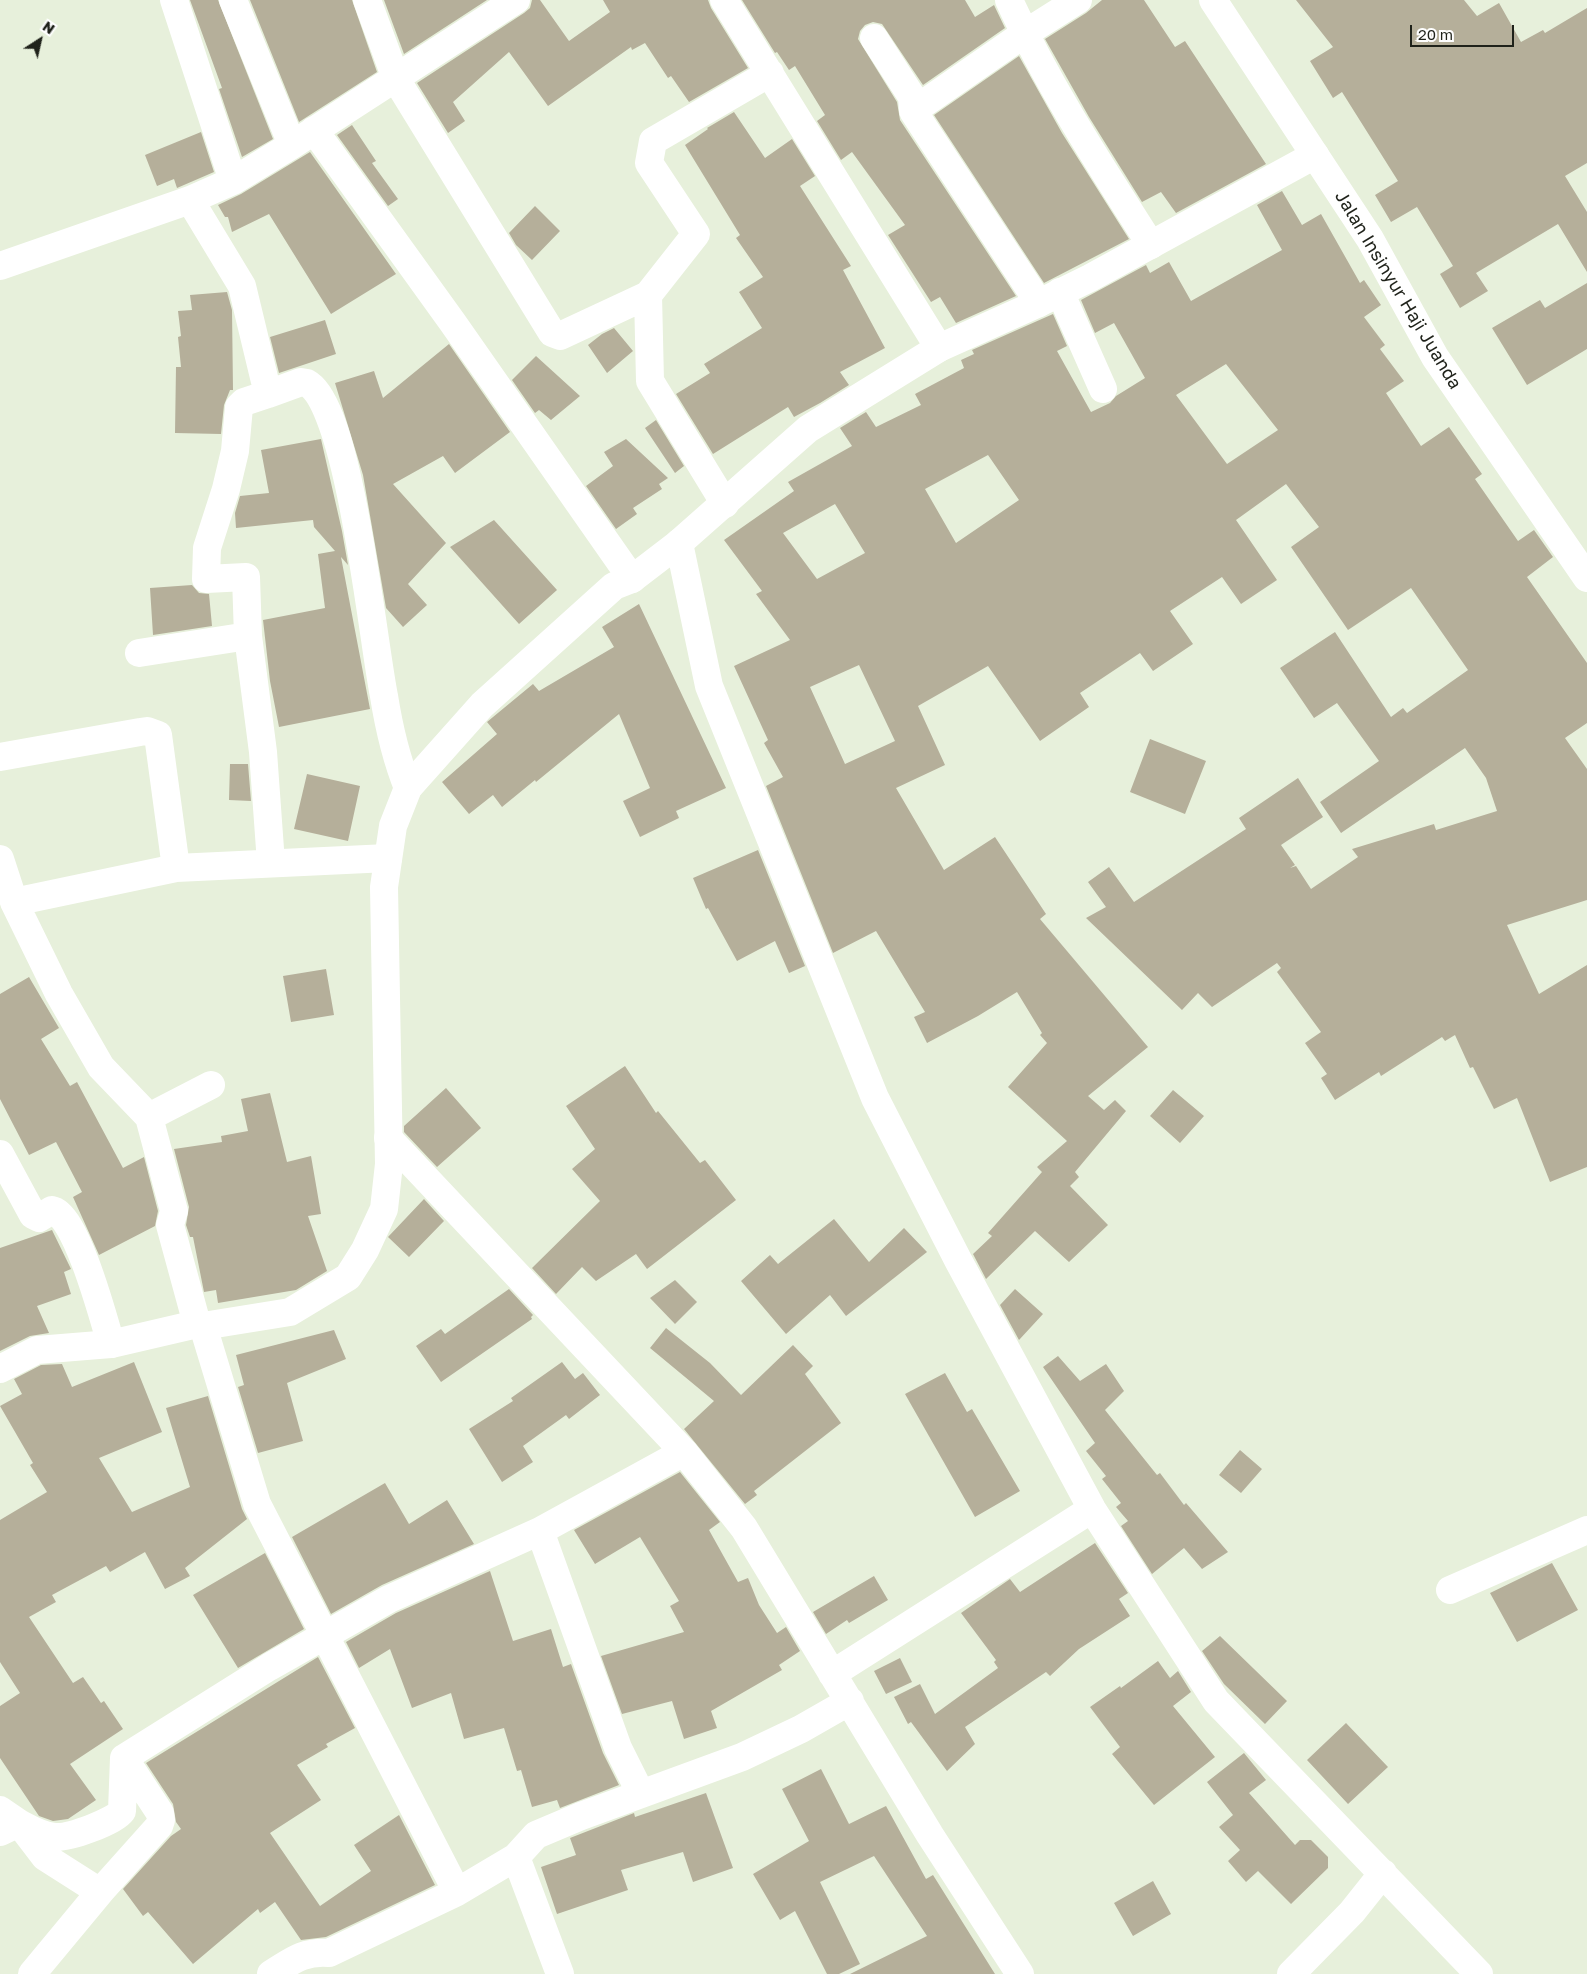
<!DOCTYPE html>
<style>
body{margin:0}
#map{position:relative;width:1587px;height:1974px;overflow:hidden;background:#e7f0db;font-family:"Golos Text",sans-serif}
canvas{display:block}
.north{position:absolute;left:15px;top:15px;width:50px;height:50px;-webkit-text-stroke:4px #fff;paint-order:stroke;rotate:35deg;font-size:14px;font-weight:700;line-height:20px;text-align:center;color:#1f221a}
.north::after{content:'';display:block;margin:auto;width:18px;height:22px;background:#1f221a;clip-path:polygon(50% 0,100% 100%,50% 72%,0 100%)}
.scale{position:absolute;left:1410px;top:25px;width:104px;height:22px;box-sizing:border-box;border:2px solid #1f221a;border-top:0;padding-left:6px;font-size:15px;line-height:18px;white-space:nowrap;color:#1f221a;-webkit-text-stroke:4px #fff;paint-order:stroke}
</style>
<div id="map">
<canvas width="1587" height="1974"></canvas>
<div class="north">N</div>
<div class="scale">20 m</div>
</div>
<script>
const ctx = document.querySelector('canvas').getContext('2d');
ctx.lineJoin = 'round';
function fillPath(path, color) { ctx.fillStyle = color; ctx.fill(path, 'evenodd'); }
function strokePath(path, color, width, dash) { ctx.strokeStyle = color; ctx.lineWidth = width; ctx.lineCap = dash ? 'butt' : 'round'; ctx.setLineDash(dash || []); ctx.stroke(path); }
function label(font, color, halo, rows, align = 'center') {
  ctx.font = font + ' "Golos Text",sans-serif'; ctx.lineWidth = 4; ctx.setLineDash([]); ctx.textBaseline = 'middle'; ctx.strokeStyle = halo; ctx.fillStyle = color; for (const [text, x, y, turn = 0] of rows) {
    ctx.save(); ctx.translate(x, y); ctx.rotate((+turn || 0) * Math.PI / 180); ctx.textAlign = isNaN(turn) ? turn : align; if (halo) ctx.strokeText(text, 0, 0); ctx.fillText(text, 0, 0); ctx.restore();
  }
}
const building = new Path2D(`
 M190 0H218L273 139 242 157 219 89 222 88Z
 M250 0H352L377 72 299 122Z
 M384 0H487L404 54Z
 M532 0H540L569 41 610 12 603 0H708L711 8 748 68 689 102 671 76 668 78 645 43 632 50 631 47 548 106 509 52 453 102 465 121 448 133 417 83 524 13 530 8Z
 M742 0H965L975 17 994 5 1005 28 923 85 882 24 873 22 865 25 860 31 858 39 897 102 900 120 1016 296 956 323 940 297 931 302 888 235 905 225 852 152 841 160 817 121 825 115 795 66 789 70 777 52 775 53Z
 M1102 0H1144L1175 47 1185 41 1266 164 1176 213 1161 192 1142 202 1089 117 1045 39 1086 13Z
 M1296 0H1464L1477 16 1499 3 1521 42 1543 30 1545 33 1587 8V163L1565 176 1587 212V272L1558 224 1476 273 1488 291 1460 308 1440 274 1453 266 1417 207 1391 222 1375 195 1398 181 1342 92 1333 98 1310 61 1333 47Z
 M1019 56 1062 133 1129 239 1044 283 934 115Z
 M734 112 765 158 792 139 815 176 800 186 851 266 843 270 885 348 840 372 849 385 820 403 794 417 788 407 713 454 676 394 710 373 704 364 762 328 739 292 763 277 736 238 740 235 685 145 708 129 707 128Z
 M352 125 376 161 372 163 398 199 388 206 337 135Z
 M201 132 214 172 177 188 174 179 157 186 145 155Z
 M310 152 396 274 331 314 269 214 232 232 228 217H225L218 205 241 194Z
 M1282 191 1302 225 1321 214 1360 283 1364 280 1381 305 1364 317 1385 345 1380 349 1404 381 1386 393 1421 446 1449 427 1482 474 1475 479 1518 541 1534 530 1553 557 1527 577 1587 663V723L1565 738 1587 769V900L1507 925 1539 994 1587 965V1167L1550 1182 1517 1098 1494 1109 1473 1067 1470 1068 1455 1035 1445 1041 1442 1037 1381 1076 1379 1072 1335 1100 1321 1078 1327 1074 1305 1043 1321 1032 1277 972 1281 968 1277 963 1212 1007 1198 993 1182 1010 1086 918 1106 907 1088 882 1109 867 1134 902 1246 829 1239 818 1298 778 1323 817 1281 845 1295 865 1290 868 1296 866 1311 889 1358 857 1352 849 1434 824 1436 830 1497 811 1486 778 1465 748 1341 833 1320 802 1379 761 1337 703 1314 718 1280 668 1335 632 1391 717 1403 708 1407 713 1468 670 1411 588 1348 630 1291 547 1319 527 1286 484 1236 520 1277 580 1241 604 1222 577 1170 611 1193 644 1153 671 1140 653 1080 693 1089 707 1040 741 988 666 918 706 945 765 896 788 944 870 995 837 1046 914 1040 919 1148 1047 1088 1096 1104 1110 1115 1100 1126 1111 1075 1172 1079 1177 1070 1186 1108 1225 1069 1262 1035 1231 986 1279 973 1254 992 1236 988 1233 1042 1172 1037 1167 1067 1141 1008 1087 1047 1043 1040 1035 1042 1033 1017 992 978 1016 927 1043 914 1017 925 1012 876 931 833 953 766 786 783 777 764 743 768 740 734 666 790 640 756 594 762 591 724 540 794 491 788 482 852 446 840 428 866 412 876 427 921 405 915 394 964 368 961 360 974 354 972 350 1053 314 1067 346 1057 351 1091 412 1110 403 1116 396 1145 378 1114 323 1095 333 1081 300 1146 265 1150 273 1169 262 1191 301 1282 250 1257 205ZM1226 364 1278 430 1227 464 1176 395ZM988 455 1019 500 956 543 925 489ZM835 504 865 553 817 579 783 533ZM859 665 895 741 845 764 810 687Z
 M535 206 560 231 532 260 516 245 509 233Z
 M1587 283V349L1527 385 1492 328 1540 300 1545 308Z
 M227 292 232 310 233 390H230L224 405 221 434 175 433 176 367H181L178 337 181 336 178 311 192 310 190 295Z
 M325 320 336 354 279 373 270 337Z
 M614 328 633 351 607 373 588 345 602 334Z
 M449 344 510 432 455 473 443 456 393 484 446 543 408 584 427 605 403 627 386 608 363 475 335 383 374 371 383 398Z
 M536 356 580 396 551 420 539 410 535 413 512 380Z
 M656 420 684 466 675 473 645 428Z
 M321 439 342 531 348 565 341 557 370 709 279 727 270 681 263 620 325 608 318 554 335 551 314 527 313 520 236 528 235 513 240 496 269 493 261 450Z
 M626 439 668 478 659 484 662 489 633 508 637 514 616 529 586 486 613 466 604 452Z
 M494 520 557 590 519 624 450 547Z
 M192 585 199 593 209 594 212 626 153 635 150 588Z
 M639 604 726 788 676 811 679 818 640 837 623 801 650 788 619 714 536 782 535 780 502 807 493 795 469 814 442 782 497 734 487 722 533 684 539 691 614 647 602 627Z
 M1150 739 1206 761 1185 814 1130 792Z
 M230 764H248L251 801 229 800Z
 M307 774 360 786 348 841 294 829Z
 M758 850 805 966 789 973 775 941 737 961 708 908 706 909 693 878Z
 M326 969 334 1015 291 1022 283 976Z
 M29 977 59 1028 41 1039 70 1086 77 1082 123 1168 144 1157 158 1211 155 1226 99 1255 73 1197 82 1192 56 1142 29 1155 0 1099V994Z
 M625 1066 656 1113 658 1111 700 1163 705 1160 736 1200 647 1269 636 1254 596 1281 582 1267 556 1294 532 1268 600 1201 572 1169 595 1149 566 1106Z
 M446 1088 481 1128 437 1167 404 1132V1126Z
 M1173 1090 1204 1116 1180 1143 1150 1116Z
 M270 1093 287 1162 311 1156 321 1214 308 1216 327 1271 296 1290 218 1303 216 1290 204 1292 193 1237H190L186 1225 189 1207 174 1149 222 1142 221 1136 248 1131 241 1099Z
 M424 1199 444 1221 409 1257 388 1237Z
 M834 1219 869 1262 904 1228 927 1252 846 1316 830 1295 786 1334 741 1281 770 1255 778 1264Z
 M52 1230 71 1269 64 1272 71 1294 37 1306 49 1333 30 1336 0 1351V1248Z
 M675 1280 697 1302 675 1324 650 1298Z
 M509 1289 533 1315 531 1317 532 1319 441 1382 416 1346 441 1329 445 1334Z
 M1015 1289 1043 1314 1019 1340 1000 1305Z
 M666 1328 710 1363 741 1395 793 1345 813 1366 805 1374 841 1423 754 1491 757 1495 745 1504 684 1429 714 1401 650 1348Z
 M334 1330 346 1359 287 1383 303 1441 258 1453 238 1387 244 1385 236 1355Z
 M1058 1356 1080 1381 1106 1364 1124 1391 1105 1410 1157 1475 1160 1473 1184 1505 1186 1503 1228 1552 1202 1569 1184 1548 1152 1574 1121 1526 1128 1521 1116 1507 1121 1503 1102 1479 1106 1476 1086 1451 1095 1443 1043 1367Z
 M134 1362 162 1432 99 1458 132 1512 190 1487 166 1408 208 1396 242 1509 247 1519 185 1568 190 1576 165 1589 145 1552 110 1572 106 1566 52 1595 56 1602 29 1617 73 1683 83 1677 101 1703 104 1701 123 1729 70 1764 96 1800 68 1819 53 1821 39 1816 0 1758V1706L20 1693 0 1662V1520L47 1492 30 1465 33 1463 0 1406 22 1394 14 1379 41 1365 62 1364 72 1387Z
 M562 1362 575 1379 583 1373 600 1395 569 1419 566 1415 523 1446 533 1462 502 1482 469 1429 513 1401 511 1398Z
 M945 1373 967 1412 972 1409 1020 1491 975 1517 905 1394Z
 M1240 1450 1262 1469 1241 1493 1219 1475Z
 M680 1472 720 1522 709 1530 738 1582 748 1578 759 1605 777 1633 786 1627 800 1651 779 1665 782 1670 711 1711 717 1728 684 1739 672 1701 622 1714 601 1656 684 1632 670 1606 679 1601 640 1537 595 1564 574 1530Z
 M385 1483 409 1524 447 1500 474 1544 382 1585 331 1614 292 1537Z
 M1095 1543 1128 1593 1119 1599 1130 1616 1079 1649 1050 1676 1046 1672 965 1727 975 1744 947 1771 911 1722 908 1724 894 1697 920 1684 935 1714 998 1668 994 1662 996 1660 961 1613 1010 1579 1020 1592Z
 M265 1553 304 1629 238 1668 193 1595Z
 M1552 1563 1578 1610 1517 1642 1490 1593Z
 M490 1571 513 1641 551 1629 563 1667 571 1664 603 1753 619 1785 560 1808 557 1800 532 1807 521 1770 517 1771 504 1728 464 1739 451 1693 412 1708 390 1649 359 1668 346 1642 396 1613Z
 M874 1576 888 1600 849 1623 847 1620 826 1634 813 1612Z
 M1220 1636 1287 1701 1265 1724 1224 1684 1202 1651Z
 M318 1657 355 1728 326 1744 328 1747 297 1765 321 1800 270 1833 320 1906 371 1871 354 1845 399 1815 435 1885 326 1937 301 1940 275 1902 260 1913 258 1909 193 1964 148 1912 143 1916 123 1889 171 1836 181 1829 176 1822 173 1804 146 1763Z
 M900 1658 912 1682 886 1694 874 1671Z
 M1158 1661 1170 1678 1178 1671 1191 1692 1173 1706 1215 1757 1154 1805 1112 1754 1120 1747 1090 1707 1120 1686 1121 1688Z
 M1346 1723 1388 1767 1348 1804 1307 1760Z
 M1244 1753 1266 1780 1249 1793 1295 1845 1300 1840H1311L1328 1857V1868L1291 1904 1258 1871 1246 1882 1228 1861 1240 1850 1219 1827 1233 1815 1207 1782Z
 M821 1769 849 1824 886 1806 926 1879 933 1875 995 1974H850L927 1936 874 1856 820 1882 860 1964 839 1974H827L795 1911 780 1920 753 1874 809 1841 782 1789Z
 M706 1793 733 1868 693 1882 683 1852 621 1870 628 1890 557 1914 541 1867 576 1855 570 1838 634 1813 635 1817Z
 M1153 1881 1171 1914 1133 1936 1114 1903Z`);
const minor = new Path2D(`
 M174 0 233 181
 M233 0 292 145
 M367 0 396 79 552 333 560 336 648 295
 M724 0 939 348
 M1009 0C1048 86 1100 165 1151 245
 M874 38 912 97 913 111 1039 303
 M913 111 1024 34 1078 0
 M314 130 453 323 632 579
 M190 200 242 286 268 394 301 382 307 383C350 406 373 643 384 696 389 728 396 758 408 788
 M0 266 190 200 233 181 292 145 516 0
 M1060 292 1103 389
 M268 394 244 402 239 407 235 451 226 489 207 548 206 579 246 577 248 636 263 752 271 863
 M725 504 650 381 648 295 696 234 649 163 653 141 770 73
 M679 543 709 686 875 1098 958 1260 1092 1509 1216 1701 1479 1974
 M139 653 248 636
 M0 757 140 732 147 731 158 735 176 868 388 858
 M0 859 14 902 59 994 101 1067 149 1117 174 1211 170 1225 197 1324
 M14 902 176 868
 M149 1117 211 1085
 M388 1138 684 1452 744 1528 930 1835 1020 1974
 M0 1154 33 1215 39 1218 52 1210C76 1214 104 1320 111 1344
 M203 1326 257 1504 457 1892
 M540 1531 618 1748 641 1794
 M1450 1590 1587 1530
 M832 1674 1092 1509
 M0 1810 19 1823 45 1857 100 1892
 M0 1832 19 1823C30 1829 42 1836 55 1837 69 1838 114 1822 122 1811L124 1758 269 1667 389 1599 540 1531 684 1452
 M516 1857 560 1974
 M32 1974 100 1892 159 1826 161 1820 160 1813 124 1758
 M271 1974C292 1961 303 1951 329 1953L457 1892 516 1857 536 1835 581 1816 742 1757 801 1729 850 1701
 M1291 1974 1352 1912 1383 1873`);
const tertiary = new Path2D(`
 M0 1369 37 1350 111 1344 197 1324 203 1326 290 1312 348 1277 365 1250 384 1209 389 1164 384 887 393 826 408 788 482 705 614 586 632 579 679 543 808 429 939 348 1039 303 1090 278 1315 155`);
const secondary = new Path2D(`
 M1213 0 1370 239 1435 357 1587 578`);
const streetNames = [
 ["Jalan Insinyur Haji Juanda",1398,290,59]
];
fillPath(building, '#b5af9a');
strokePath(minor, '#fff', 28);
strokePath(tertiary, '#fff', 28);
strokePath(secondary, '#fff', 28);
label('18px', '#1f221a', '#fff', streetNames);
</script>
